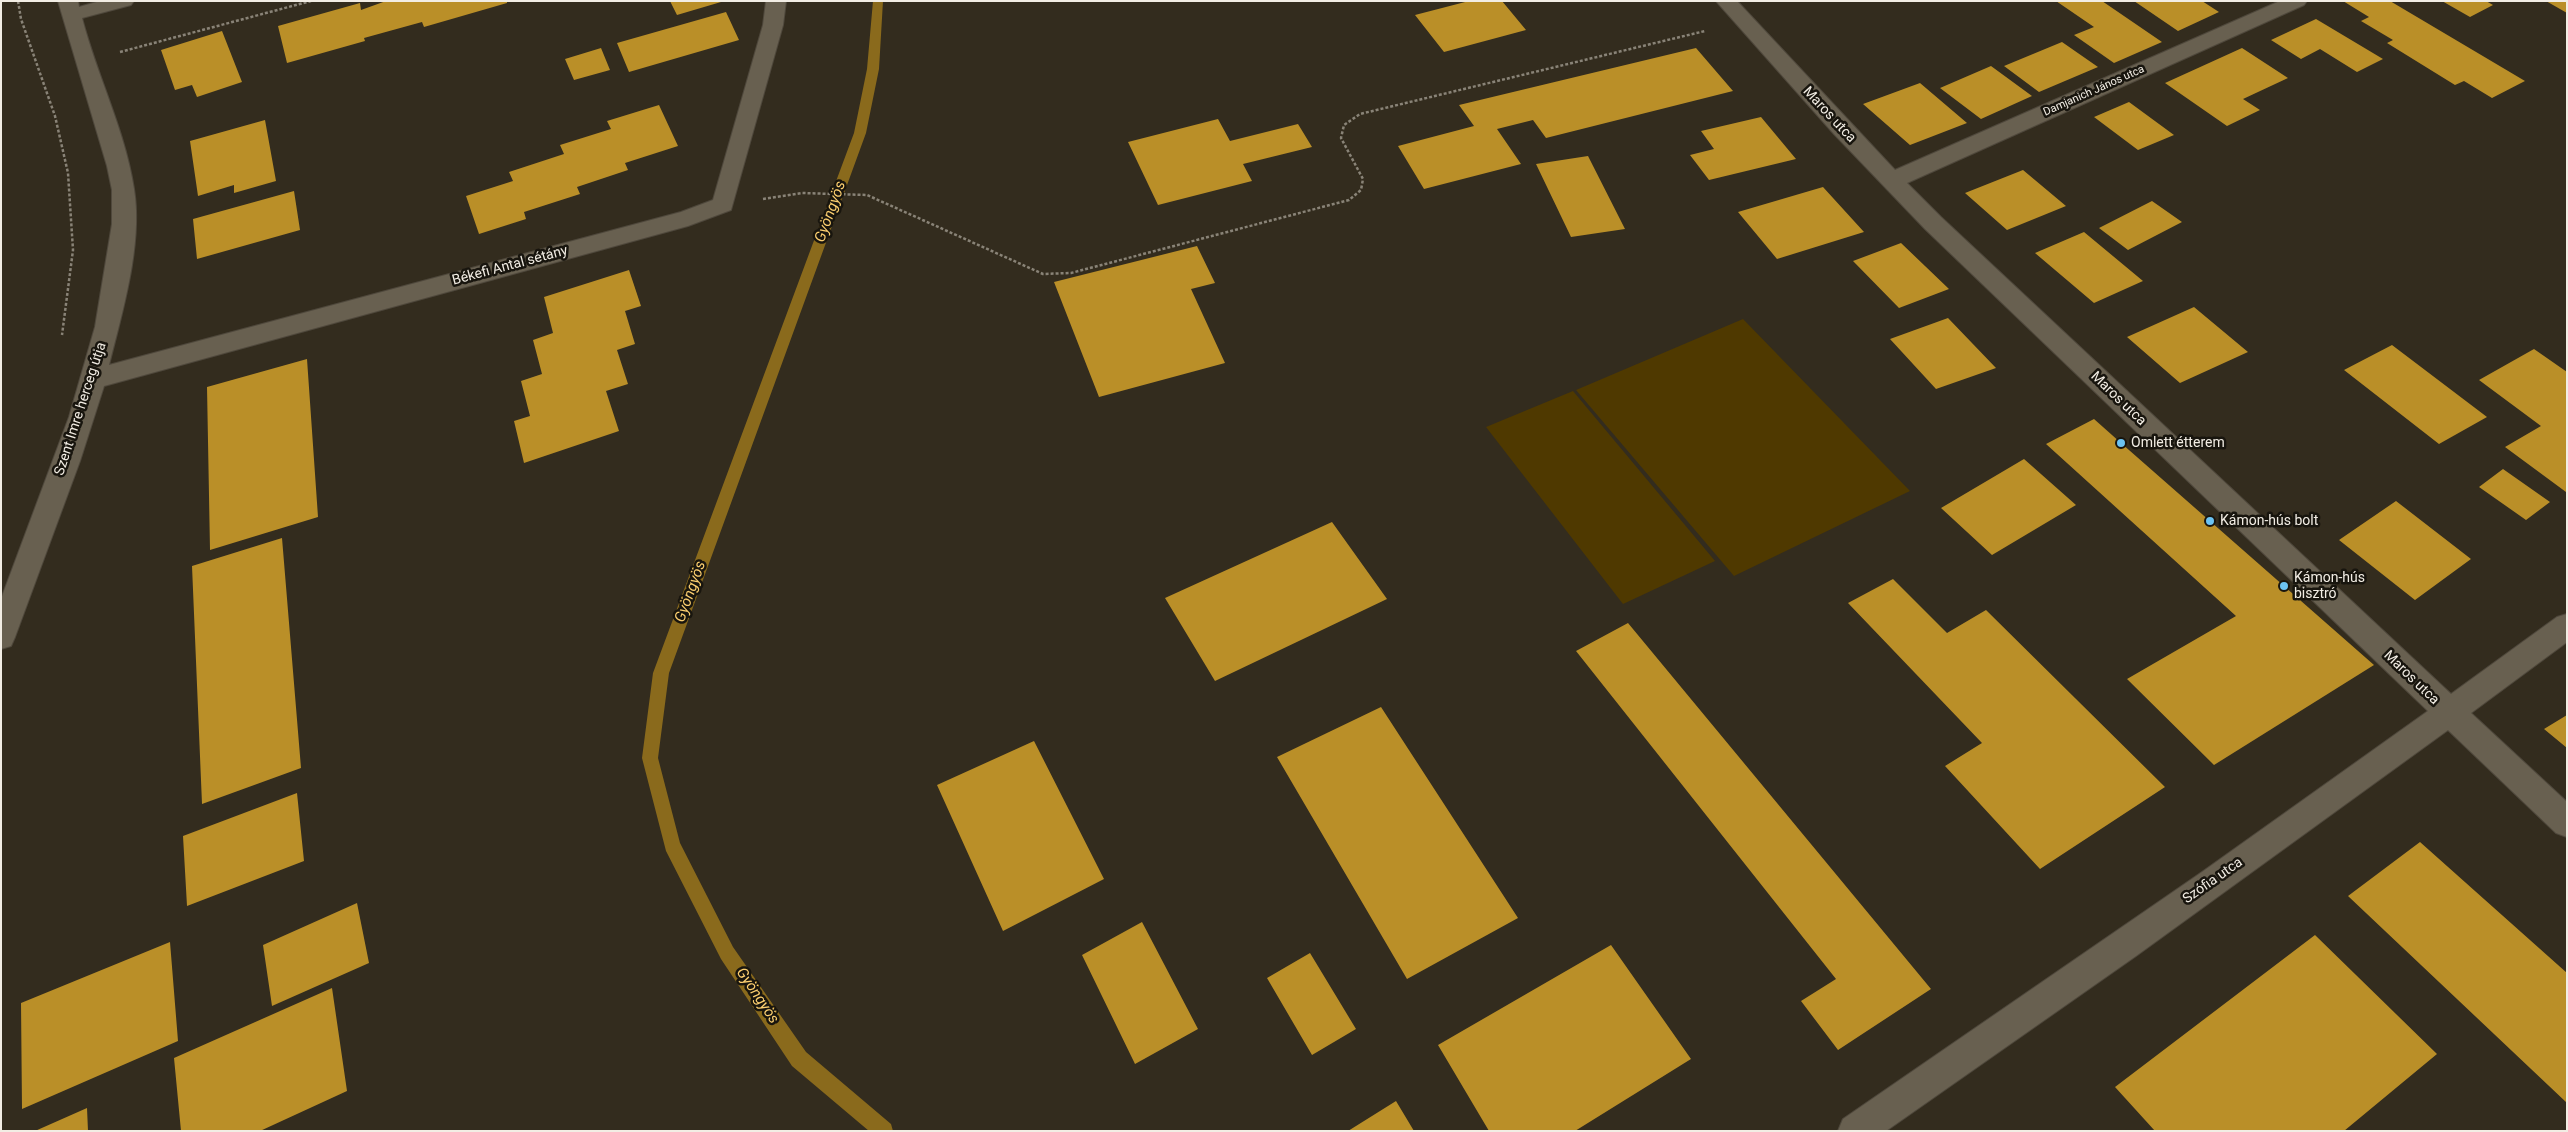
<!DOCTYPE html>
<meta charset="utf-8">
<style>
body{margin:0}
#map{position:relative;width:2568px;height:1132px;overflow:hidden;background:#332c1e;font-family:Roboto,sans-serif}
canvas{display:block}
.frame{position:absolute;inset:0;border:2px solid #f2ede4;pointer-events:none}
</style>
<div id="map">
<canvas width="2568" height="1132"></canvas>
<div class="frame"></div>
</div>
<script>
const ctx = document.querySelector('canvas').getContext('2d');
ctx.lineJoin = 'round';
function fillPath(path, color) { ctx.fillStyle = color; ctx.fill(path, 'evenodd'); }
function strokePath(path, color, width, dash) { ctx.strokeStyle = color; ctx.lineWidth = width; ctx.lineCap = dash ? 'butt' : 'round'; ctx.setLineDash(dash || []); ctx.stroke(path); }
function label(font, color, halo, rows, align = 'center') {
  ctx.font = font + ' Roboto,sans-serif'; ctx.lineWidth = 5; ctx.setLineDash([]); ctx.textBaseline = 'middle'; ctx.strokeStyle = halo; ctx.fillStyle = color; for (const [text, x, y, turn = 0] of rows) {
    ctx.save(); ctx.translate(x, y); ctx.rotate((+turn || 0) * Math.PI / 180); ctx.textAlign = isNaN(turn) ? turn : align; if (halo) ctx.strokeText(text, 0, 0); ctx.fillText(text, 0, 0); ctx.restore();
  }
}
const green = new Path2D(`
 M1743 319 1910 491 1734 576 1576 390Z
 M1573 391 1715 561 1623 604 1486 427Z`);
const stream = new Path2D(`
 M873 1H883L879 69 866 133 669 673 658 758 680 843 733 947 806 1052 891 1124 893 1131H869L792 1066 721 959 666 851 642 758 653 673 854 133 867 69Z`);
const building = new Path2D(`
 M386 1H507V3L424 27 422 22 364 38 365 41 287 63 278 26 360 3 361 10Z
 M670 1H721V2L677 15Z
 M1469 1H1502L1526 30 1444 52 1415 15Z
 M2056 1H2102L2162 42 2114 63 2074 35 2094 27Z
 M2134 1H2202L2219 12 2178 31Z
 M2343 1H2390L2525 81 2492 98 2464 81 2455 85 2387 43 2393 40 2361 21 2369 17Z
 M2442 1H2486L2493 5 2470 17Z
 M2546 1H2567V13Z
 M726 12 739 40 629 72 617 43Z
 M2316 19 2383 59 2357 72 2320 49 2301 59 2271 40Z
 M222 31 242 82 197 97 192 85 175 90 161 50Z
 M2062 42 2098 67 2039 92 2004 66Z
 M601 48 610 70 574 80 565 59Z
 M1696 48 1733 91 1546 138 1533 120 1497 129 1521 164 1424 189 1398 146 1474 126 1459 105Z
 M2242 48 2288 78 2243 99 2260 110 2227 126 2165 83Z
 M1991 66 2032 96 1981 119 1940 88Z
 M1920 83 1967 123 1910 145 1863 104Z
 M2129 102 2174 135 2138 150 2094 117Z
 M659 105 678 146 625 163 628 170 577 187 580 194 524 212 526 219 479 234 466 196 513 181 509 172 564 154 560 145 611 129 607 121Z
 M1761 117 1796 159 1709 180 1690 155 1714 149 1701 131Z
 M1218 119 1230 141 1298 124 1312 147 1243 164 1252 181 1158 205 1128 142Z
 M265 120 276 181 234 193V185L198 196 190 141Z
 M1588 156 1625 229 1571 237 1536 164Z
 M2023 170 2066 206 2007 230 1965 193Z
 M1823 187 1864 232 1777 259 1738 212Z
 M294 191 300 230 197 259 193 219Z
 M2152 201 2182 222 2128 250 2099 228Z
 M2084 232 2143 281 2094 303 2035 253Z
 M1901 243 1949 289 1899 308 1853 261Z
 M1197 246 1215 283 1191 289 1225 363 1099 397 1054 282Z
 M629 270 641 306 625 311 635 344 617 350 628 384 606 391 619 431 524 463 514 421 530 416 521 381 542 374 533 340 553 333 544 297Z
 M2194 307 2248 352 2180 383 2127 337Z
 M1948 318 1996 368 1936 389 1890 339Z
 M2392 345 2487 417 2439 444 2344 370Z
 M2534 349 2567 372 2566 492 2505 447 2541 426 2479 380Z
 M307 359 318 517 210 550 207 387Z
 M2094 419 2121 443 2374 665 2214 765 2127 679 2236 616 2046 444Z
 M2024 459 2076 505 1992 555 1941 508Z
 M2503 469 2550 502 2526 520 2479 487Z
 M2396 501 2471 559 2415 600 2339 540Z
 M1332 522 1387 599 1215 681 1165 598Z
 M282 538 301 768 202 804 192 566Z
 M1893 579 1947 633 1986 610 2165 787 2040 869 1945 766 1982 743 1848 603Z
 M1628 623 1931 989 1838 1050 1801 1001 1836 979 1576 651Z
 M1381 707 1518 918 1407 979 1277 757Z
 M2567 715V748L2544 729Z
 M1034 741 1104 879 1003 931 937 785Z
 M297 793 304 861 187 906 183 836Z
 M2420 842 2567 973V1103L2348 896Z
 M357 903 369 963 272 1006 263 945Z
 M1142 922 1198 1029 1135 1064 1082 955Z
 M2315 935 2437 1054 2344 1131H2155L2115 1087Z
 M170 942 178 1041 22 1109 21 1003Z
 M1611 945 1691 1059 1575 1131H1489L1438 1045Z
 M1310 953 1356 1029 1312 1055 1267 978Z
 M332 988 347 1091 260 1131H181L174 1058Z
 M1396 1101 1414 1131H1348Z
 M87 1108 88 1131H35Z`);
const path = new Path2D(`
 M18 1 21 19 55 116 68 173 73 250 62 335
 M120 52 311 1
 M763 199 802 193 867 195 1043 274 1071 273 1349 200 1361 190 1363 179 1341 138 1344 125 1360 114 1705 31`);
const minor = new Path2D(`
 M58 1H78L79 7 100 1H134L131 5 82 18C97 76 125 130 134 189 143 244 122 313 109 365L681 212 713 200 763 25 766 1H786L783 25 731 210 688 226 104 386 80 461 15 637 11 646 1 649V599L69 417 95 327 112 224V190L107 166Z
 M1716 1H1737L1895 170 2280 1H2307L2304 5 1907 183 1941 217 2451 694 2557 617 2567 614V642L2471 713 2567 802V837L2556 833 2448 730 2136 956 1886 1131H1838L1843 1119 2202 872 2428 711 1925 229 1834 134Z`);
const markers = [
 [2121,443,5,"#6cc3f2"],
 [2210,521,5,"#6cc3f2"],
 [2284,586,5,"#6cc3f2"]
];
const farStreetnames = [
 ["Damjanich János utca",2094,91,-24]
];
const streetNames = [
 ["Maros utca",1829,115,47],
 ["Békefi Antal sétány",510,266,-15],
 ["Maros utca",2118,399,44],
 ["Szent Imre herceg útja",81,409,-72],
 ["Maros utca",2411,678,44],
 ["Szófia utca",2213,881,-35]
];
const poiNames = [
 ["Omlett étterem",2131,443],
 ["Kámon-hús bolt",2220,521],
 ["Kámon-hús",2294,578],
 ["bisztró",2294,594]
];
const waterNames = [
 ["Gyöngyös",831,212,-70],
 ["Gyöngyös",691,592,-70],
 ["Gyöngyös",757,996,56]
];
fillPath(green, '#4f3900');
fillPath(stream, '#8a6a1c');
fillPath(building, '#ba8f28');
strokePath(minor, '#4f483c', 2);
strokePath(path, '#898377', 2.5, [3, 2]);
fillPath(minor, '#686050');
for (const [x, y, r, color] of markers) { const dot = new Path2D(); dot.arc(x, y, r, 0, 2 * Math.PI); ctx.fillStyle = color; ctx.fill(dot); strokePath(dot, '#18150e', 2); }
label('11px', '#f2ede4', '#18150e', farStreetnames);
label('14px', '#f2ede4', '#18150e', streetNames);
label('14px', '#f2ede4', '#18150e', poiNames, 'left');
label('italic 15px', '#fccf70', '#18150e', waterNames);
</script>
